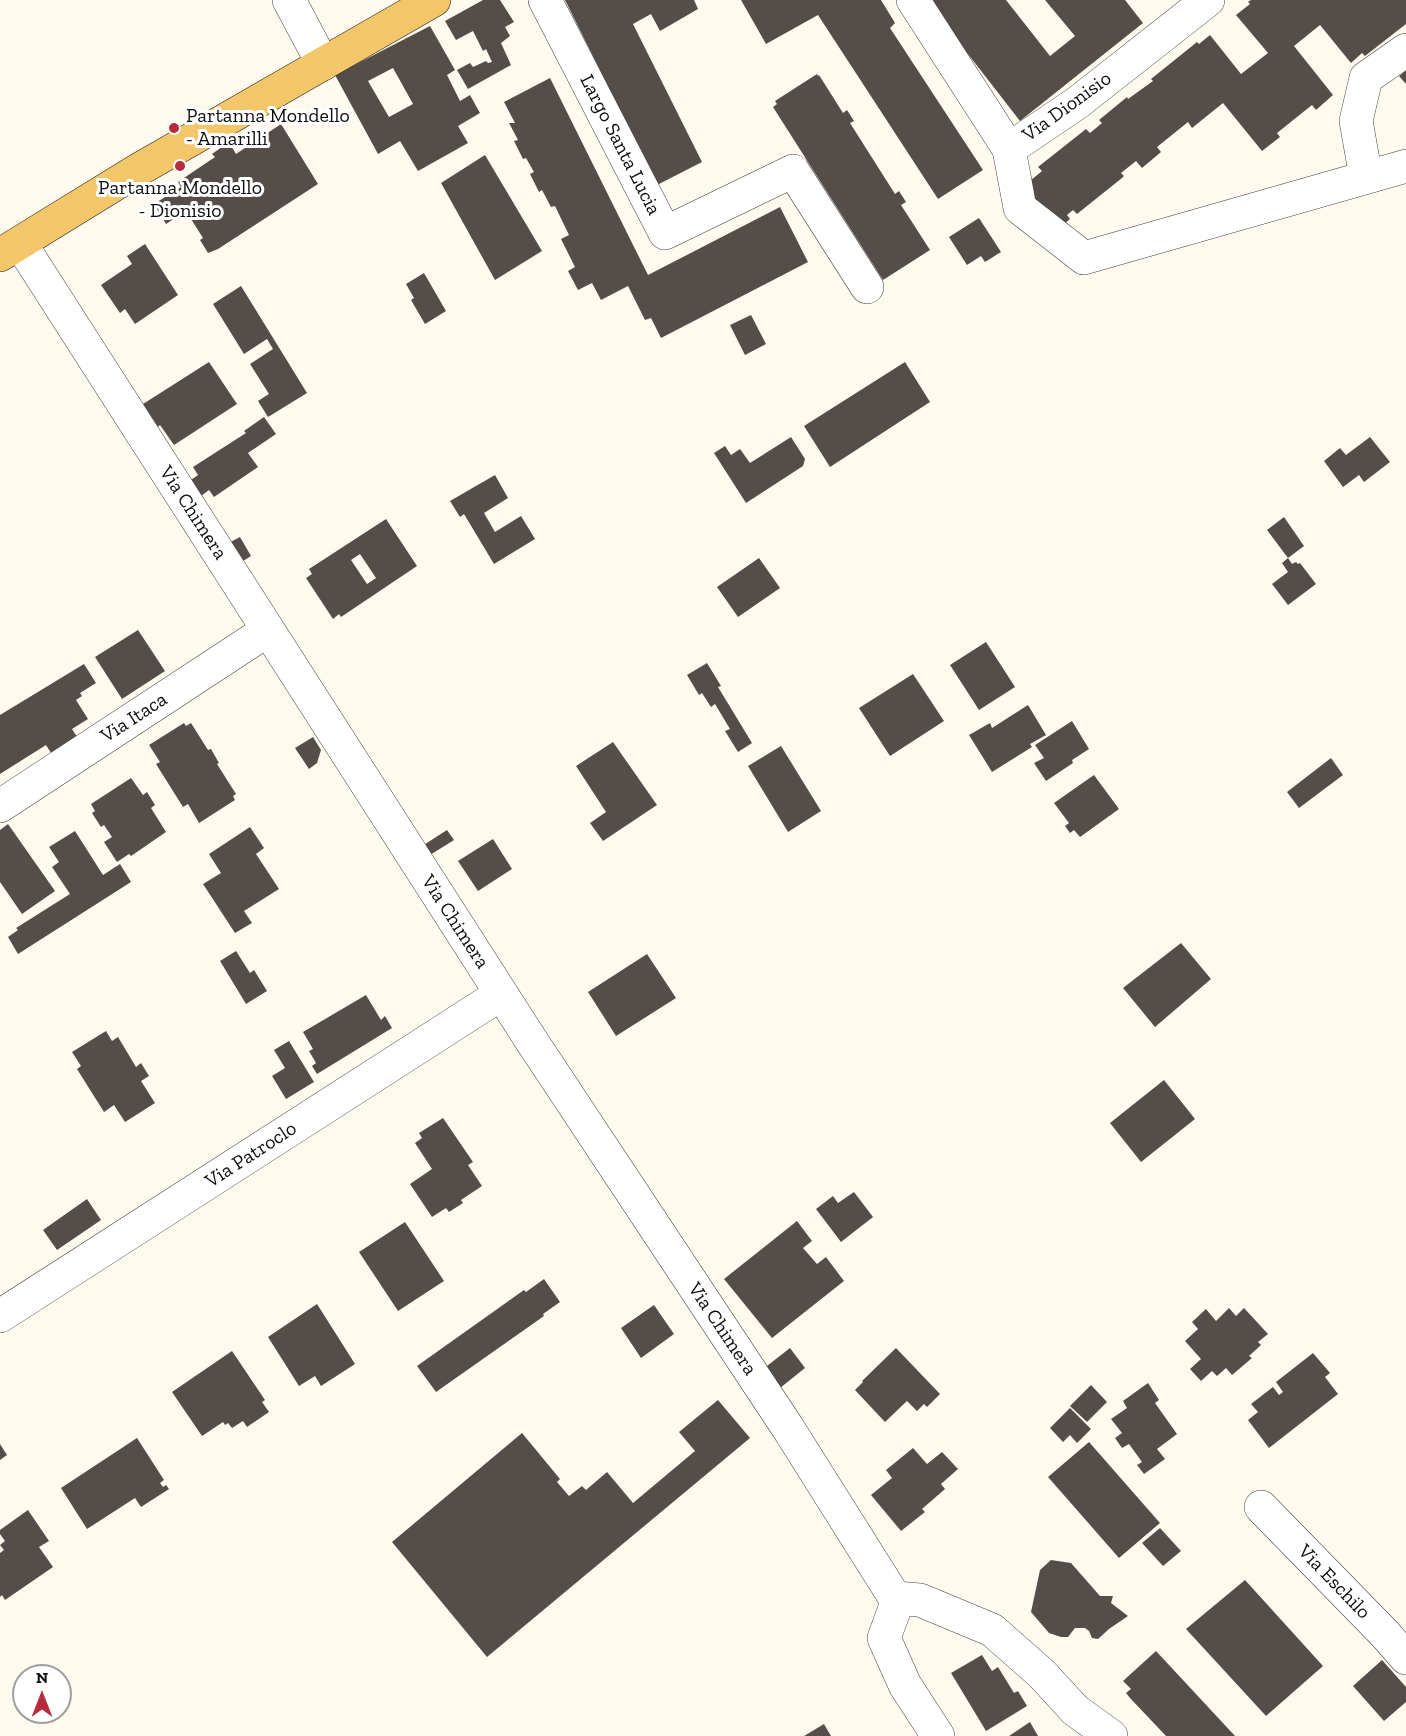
<!DOCTYPE html>
<style>
body{margin:0}
#map{position:relative;width:1406px;height:1736px;overflow:hidden;background:#fefaee;font-family:"Zilla Slab",serif}
canvas{display:block}
.north{position:absolute;left:12px;top:1664px;width:60px;height:60px;box-sizing:border-box;background:#fff;border:2px solid #9e9e9e;border-radius:50%;rotate:0deg;font-size:16px;font-weight:700;line-height:24px;text-align:center;color:#0d0d0d}
.north::after{content:'';display:block;margin:auto;width:21px;height:27px;background:#b72b3d;clip-path:polygon(50% 0,100% 100%,50% 72%,0 100%)}
</style>
<div id="map">
<canvas width="1406" height="1736"></canvas>
<div class="north">N</div>
</div>
<script>
const ctx = document.querySelector('canvas').getContext('2d');
ctx.lineJoin = 'round';
function fillPath(path, color) { ctx.fillStyle = color; ctx.fill(path, 'evenodd'); }
function strokePath(path, color, width, dash) { ctx.strokeStyle = color; ctx.lineWidth = width; ctx.lineCap = dash ? 'butt' : 'round'; ctx.setLineDash(dash || []); ctx.stroke(path); }
function label(font, color, halo, rows, align = 'center') {
  ctx.font = font + ' "Zilla Slab",serif'; ctx.lineWidth = 6; ctx.setLineDash([]); ctx.textBaseline = 'middle'; ctx.strokeStyle = halo; ctx.fillStyle = color; for (const [text, x, y, turn = 0] of rows) {
    ctx.save(); ctx.translate(x, y); ctx.rotate((+turn || 0) * Math.PI / 180); ctx.textAlign = isNaN(turn) ? turn : align; if (halo) ctx.strokeText(text, 0, 0); ctx.fillText(text, 0, 0); ctx.restore();
  }
}
const building = new Path2D(`
 M483 0H500L514 22 505 27 510 36 501 43 511 65 468 89 457 70 470 63 473 67 486 61 488 63 492 62 486 49 483 51 473 31 456 40 445 21Z
 M565 0H694L698 9 660 31 651 14 633 24 702 162 657 185Z
 M741 0H881L895 23 890 28 983 170 938 199 818 15 766 44Z
 M926 0H1006L1050 56 1075 36 1045 0H1125L1143 23 1020 121Z
 M1251 0H1406V24L1365 56 1362 53 1351 63 1320 25 1294 46 1333 95 1316 110 1312 105 1277 133 1280 137 1262 151 1223 103 1192 128 1188 122 1157 147 1161 152 1142 168 1136 161 1121 173 1124 176 1122 178 1077 214 1073 210 1067 215 1070 219 1056 231 1024 186 1042 171 1038 167 1086 129 1090 133 1102 123 1099 120 1127 97 1128 99 1153 81 1151 79 1197 42 1199 44 1210 35 1241 74 1268 53 1236 15 1250 4 1248 2Z
 M430 26 455 70 447 75 460 101 470 95 480 113 458 126 468 143 418 171 400 141 378 154 335 75ZM393 68 413 104 389 117 368 81Z
 M1406 65V84L1399 76 1403 73 1400 69Z
 M817 74 818 76 819 75 843 113 847 110 854 121 850 123 895 194 899 191 906 202 901 205 930 250 883 280 773 107 777 104 775 101Z
 M550 78 648 275 780 207 808 262 661 338 651 318 645 320 628 286 601 300 592 283 578 290 568 271 575 267 561 239 569 235 555 206 551 207 542 190 539 192 530 174 534 172 526 158 523 159 514 141 518 140 509 123H515L504 102Z
 M281 124 318 184 218 249 208 253 200 240 203 238 186 211 166 224 154 204 181 187 178 182 215 157 212 154 229 142 236 154Z
 M485 155 542 251 495 280 441 183Z
 M979 218 1001 252 985 262 981 256 967 265 949 237Z
 M145 244 178 295 135 324 125 309 120 313 101 285 132 264 127 256Z
 M424 273 446 311 425 324 411 300 414 298 406 284Z
 M241 286 307 393 268 417 258 401 269 394 250 364 273 349 267 339 244 354 213 304Z
 M751 315 766 344 745 355 730 325Z
 M209 362 237 404 174 445 160 425 158 427 143 404Z
 M905 362 930 402 830 467 804 426Z
 M264 417 276 434 248 453 258 467 214 497 209 490 201 496 191 480 198 475 193 467 246 433 244 431Z
 M791 437 805 459 803 466 746 503 714 453 725 446 731 455 740 449 750 463Z
 M1370 437 1390 462 1364 482 1359 475 1343 487 1324 461 1340 448 1346 455Z
 M495 475 508 498 484 513 495 532 521 516 535 539 494 564 464 514 460 517 450 501Z
 M1284 517 1304 546 1288 558 1267 530Z
 M386 519 417 566 341 617 339 614 333 619 306 578 312 574 309 569ZM360 554 376 578 367 584 351 560Z
 M240 537 251 556 235 566 223 546Z
 M759 558 780 588 738 617 717 587Z
 M1288 558 1292 564 1296 562 1298 564 1300 563 1316 584 1288 605 1272 584 1288 572 1282 563Z
 M138 630 165 671 122 699 95 657Z
 M986 642 1015 687 979 710 950 665Z
 M707 663 721 686 718 687 752 743 738 752 725 731 730 729 715 704 711 707 702 693 699 695 687 675Z
 M84 664 96 683 80 693 82 696 76 700 88 719 72 729 79 740 53 756 46 745 0 774V715Z
 M913 674 944 721 890 756 859 708Z
 M1028 705 1046 735 1030 744 1032 747 992 772 969 735 990 723 992 728Z
 M1072 721 1089 749 1072 760 1073 763 1046 781 1034 763 1044 758 1035 745Z
 M184 723 186 726 191 723 208 750 211 749 219 763 217 764 236 794 233 796 235 800 199 823 188 804 183 807 156 764 160 762 149 745Z
 M313 737 321 750 317 763 309 769 295 748Z
 M613 742 657 805 603 841 590 823 606 812 576 766Z
 M781 746 821 811 788 832 748 766Z
 M1331 758 1343 775 1299 808 1287 792Z
 M1094 775 1119 809 1080 837 1074 830 1070 833 1065 826 1069 823 1054 803Z
 M131 778 143 795 147 792 155 805 151 808 166 832 131 856 129 854 117 862 104 842 112 837 104 825 101 827 92 813 95 811 91 804Z
 M8 824 55 891 22 914 0 882V830Z
 M250 827 264 848 256 854 279 889 244 911 252 923 235 933 203 884 221 873 209 854Z
 M447 830 454 840 422 860 416 850Z
 M75 831 103 875 120 864 131 882 18 954 8 937 18 930 16 928 70 894 52 867 59 862 49 847Z
 M493 839 512 869 478 891 458 861Z
 M1181 943 1211 979 1155 1027 1123 988Z
 M236 951 250 973 254 970 267 991 246 1004 220 961Z
 M647 954 676 998 616 1036 588 992Z
 M366 995 381 1020 385 1016 392 1028 317 1074 312 1066 316 1063 309 1051 313 1049 303 1032Z
 M106 1031 112 1041 118 1037 136 1067 141 1063 149 1076 141 1081 155 1103 125 1122 114 1105 104 1112 77 1069 81 1066 72 1052Z
 M289 1041 314 1082 286 1099 272 1076 285 1068 274 1050Z
 M1164 1080 1195 1119 1141 1162 1110 1123Z
 M443 1118 473 1162 468 1165 482 1186 461 1200 463 1203 449 1212 446 1208 432 1217 410 1184 432 1169 415 1143 422 1138 419 1133Z
 M854 1192 873 1217 841 1242 816 1209 833 1196 838 1203Z
 M87 1199 101 1220 57 1250 43 1230Z
 M797 1221 812 1241 803 1248 817 1264 826 1257 844 1281 772 1338 724 1279Z
 M405 1222 444 1281 398 1311 359 1252Z
 M544 1279 560 1302 543 1314 544 1316 436 1392 417 1366 524 1290 526 1292Z
 M317 1304 355 1364 321 1386 315 1376 299 1386 268 1337Z
 M654 1305 674 1334 641 1358 621 1328Z
 M1229 1308 1236 1316 1244 1308 1268 1334 1258 1342 1261 1345 1249 1356 1252 1358 1232 1375 1226 1368 1217 1376 1212 1371 1201 1381 1190 1369 1201 1359 1185 1341 1198 1329 1192 1322 1206 1309 1216 1321Z
 M790 1348 805 1368 780 1388 758 1373Z
 M896 1348 940 1394 927 1407 924 1404 917 1411 907 1401 885 1422 855 1390 863 1382 862 1381Z
 M232 1351 265 1400 262 1402 269 1412 247 1427 243 1421 232 1428 228 1423 225 1425 223 1422 202 1436 172 1392Z
 M1313 1353 1330 1373 1325 1377 1338 1394 1269 1448 1248 1420 1258 1412 1251 1404 1273 1387 1279 1395 1283 1392 1276 1382Z
 M1148 1383 1159 1400 1155 1403 1177 1434 1157 1449 1165 1459 1144 1474 1137 1465 1142 1462 1129 1444 1122 1448 1115 1438 1122 1433 1111 1419 1127 1408 1123 1401Z
 M1091 1385 1107 1402 1087 1422 1070 1406Z
 M718 1400 750 1438 487 1657 392 1542 522 1433 560 1479 557 1482 569 1496 582 1486 586 1490 607 1472 633 1503 695 1451 679 1432Z
 M1070 1408 1091 1429 1077 1443 1070 1435 1063 1442 1050 1428Z
 M137 1438 164 1480 160 1483 163 1487 166 1485 169 1489 141 1507 135 1498 87 1529 61 1488Z
 M1089 1442 1160 1523 1119 1558 1048 1477Z
 M0 1444 7 1455 0 1460Z
 M913 1448 927 1464 942 1452 958 1469 941 1484 945 1489 922 1509 925 1512 901 1531 871 1495 892 1478 886 1470Z
 M28 1510 49 1541 39 1547 53 1567 5 1600 2 1595 0 1597V1553L4 1550 0 1545 5 1541 0 1534V1530Z
 M1160 1528 1181 1551 1163 1566 1142 1543Z
 M1051 1560 1071 1563 1100 1596H1113L1111 1603 1128 1616 1109 1629 1098 1639 1092 1638 1089 1631 1085 1628H1075L1068 1637H1061L1049 1633 1031 1612 1040 1570Z
 M1245 1580 1323 1666 1266 1716 1186 1629Z
 M1156 1651 1235 1736H1166L1130 1698 1126 1693 1131 1689 1123 1681Z
 M982 1655 992 1671 998 1667 1014 1693 1018 1691 1027 1706 986 1731 951 1673Z
 M1382 1660 1406 1687V1702L1384 1721 1353 1686Z
 M1030 1722 1038 1736H1009Z
 M824 1724 831 1736H804Z`);
const minor = new Path2D(`
 M289 0 323 64
 M545 0 665 233 793 171 867 287
 M913 0 1009 149 1077 103 1208 0
 M1009 149 1020 208 1084 258 1406 166
 M1366 177 1356 121 1366 78 1406 50
 M20 243 531 1040 788 1428 895 1598
 M0 806 268 630
 M0 1316 501 994
 M1261 1507 1385 1634 1406 1658
 M895 1598 920 1600 992 1630 1042 1674 1075 1710 1111 1736
 M895 1598V1608L884 1638 905 1685 938 1736`);
const major = new Path2D(`
 M0 255 138 170 434 0`);
const markers = [
 [174,128,6,"#b72b3d"],
 [180,166,6,"#b72b3d"]
];
const streetNames = [
 ["Via Dionisio",1067,107,-36],
 ["Largo Santa Lucia",620,145,63],
 ["Via Chimera",193,513,57],
 ["Via Itaca",134,718,-33],
 ["Via Chimera",455,922,57],
 ["Via Patroclo",251,1155,-33],
 ["Via Chimera",722,1329,56],
 ["Via Eschilo",1334,1582,46]
];
const poiNames = [
 ["Partanna Mondello",186,116],
 ["- Amarilli",186,139],
 ["Partanna Mondello",180,188,"center"],
 ["- Dionisio",180,211,"center"]
];
fillPath(building, '#554d4a');
strokePath(minor, '#404040', 34);
strokePath(major, '#1e1e1e', 34);
strokePath(minor, '#fff', 33);
strokePath(major, '#f3c669', 33);
for (const [x, y, r, color] of markers) { const dot = new Path2D(); dot.arc(x, y, r, 0, 2 * Math.PI); ctx.fillStyle = color; ctx.fill(dot); strokePath(dot, '#fff', 2); }
label('20px', '#0d0d0d', '#fff', streetNames);
label('20px', '#0d0d0d', '#fff', poiNames, 'left');
</script>
